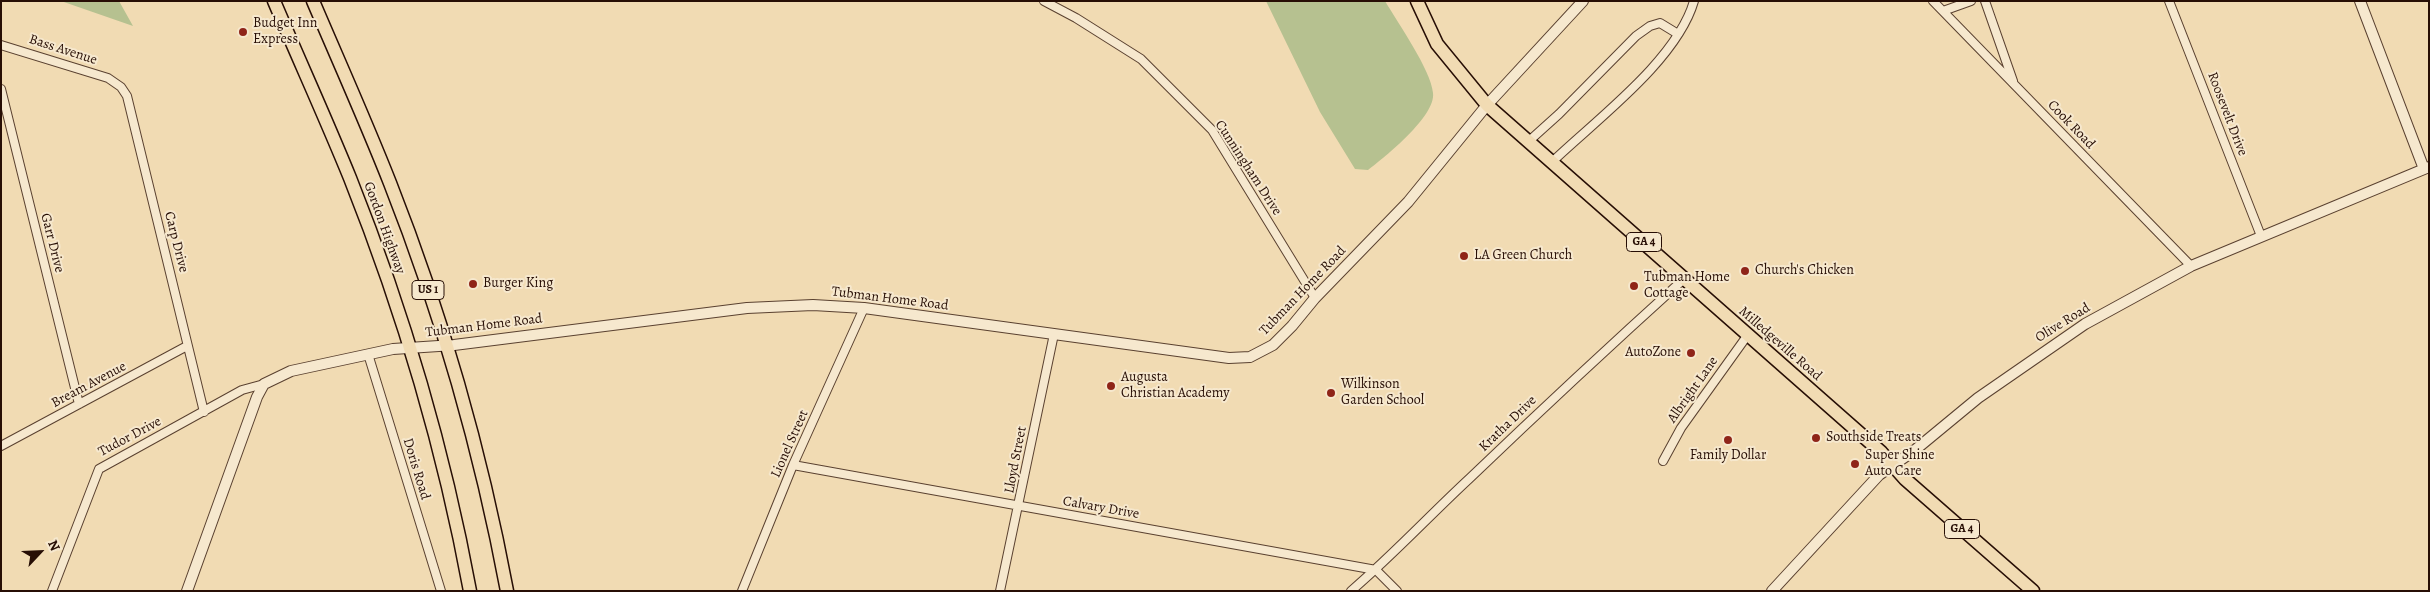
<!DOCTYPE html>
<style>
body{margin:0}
#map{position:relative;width:2430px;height:592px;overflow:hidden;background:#f1dbb3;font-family:Alegreya,serif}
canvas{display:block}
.frame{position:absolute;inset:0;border:2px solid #270e05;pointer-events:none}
.north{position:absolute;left:15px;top:527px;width:50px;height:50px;-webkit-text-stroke:4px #f6e8ce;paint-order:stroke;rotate:65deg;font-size:14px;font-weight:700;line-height:20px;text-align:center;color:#270e05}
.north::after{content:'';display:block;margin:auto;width:18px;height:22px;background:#270e05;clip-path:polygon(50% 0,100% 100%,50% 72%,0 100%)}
</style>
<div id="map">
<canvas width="2430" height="592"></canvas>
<div class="frame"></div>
<div class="north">N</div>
</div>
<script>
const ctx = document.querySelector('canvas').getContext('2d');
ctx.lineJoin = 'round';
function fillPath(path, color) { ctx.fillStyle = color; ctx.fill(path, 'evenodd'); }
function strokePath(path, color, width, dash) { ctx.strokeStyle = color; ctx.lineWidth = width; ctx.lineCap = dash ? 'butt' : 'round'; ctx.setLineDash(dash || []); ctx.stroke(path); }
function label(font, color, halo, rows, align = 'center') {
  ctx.font = font + ' Alegreya,serif'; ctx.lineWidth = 4; ctx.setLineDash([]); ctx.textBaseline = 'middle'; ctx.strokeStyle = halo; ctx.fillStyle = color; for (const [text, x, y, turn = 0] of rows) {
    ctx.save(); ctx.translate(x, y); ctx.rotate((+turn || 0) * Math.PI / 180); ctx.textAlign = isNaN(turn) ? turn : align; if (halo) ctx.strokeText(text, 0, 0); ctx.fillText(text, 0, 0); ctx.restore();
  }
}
const green = new Path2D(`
 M61 1H119L133 26Z
 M1266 1H1385C1398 23 1431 70 1433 93 1436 116 1385 157 1368 170L1355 169 1320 112Z`);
const minor = new Path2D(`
 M1044 1 1076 18 1141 59 1212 130 1315 298
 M1933 1 2191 266
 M1985 1 2013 81
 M2169 1 2261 236
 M1943 11 1971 1
 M1 45 108 78 121 87 127 96 204 412
 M1 89 79 404
 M1529 141 1559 114 1636 36 1650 26 1660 23 1678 34
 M1553 161C1597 119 1677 60 1694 1
 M368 354 441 591
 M1 446 187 346
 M1663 461 1681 428 1747 336
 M793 465 1376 570 1397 591
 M52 591 99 469 242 390 264 384
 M742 591 793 465 864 308
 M1000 591 1054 334
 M1351 591C1393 555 1430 515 1470 478 1541 410 1612 344 1685 278`);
const tertiary = new Path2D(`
 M2360 1 2424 169
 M187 591 257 397 264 384 291 371 393 349 454 345 747 308 813 305 864 308 1229 358 1250 357 1273 345 1292 326 1315 298 1408 202 1487 105 1583 1
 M1772 591 1879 475 1915 450 1978 398 2085 324 2191 266 2429 167`);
const primary = new Path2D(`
 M1417 1 1437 44 1487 105 1881 452 1905 479 2033 591`);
const trunk = new Path2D(`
 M274 1C299 60 326 119 350 178 403 311 444 450 470 591
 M313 1C339 62 366 122 390 183 442 315 481 452 507 591`);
const markers = [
 [243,32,5,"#8f2418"],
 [1464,256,5,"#8f2418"],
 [1745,271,5,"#8f2418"],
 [473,284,5,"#8f2418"],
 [1634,286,5,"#8f2418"],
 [1691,353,5,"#8f2418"],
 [1111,386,5,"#8f2418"],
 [1331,393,5,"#8f2418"],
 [1816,438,5,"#8f2418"],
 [1728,440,5,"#8f2418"],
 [1855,464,5,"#8f2418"]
];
const shields = [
 [1644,242,35],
 [428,290,32],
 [1962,529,35]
];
const shieldNames = [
 ["GA 4",1644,242],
 ["US 1",428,290],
 ["GA 4",1962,529]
];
const poiNames = [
 ["Budget Inn",253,24],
 ["Express",253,40],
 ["LA Green Church",1474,256],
 ["Church's Chicken",1755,271],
 ["Tubman Home",1644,278],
 ["Cottage",1644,294],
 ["Burger King",483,284],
 ["AutoZone",1681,353,"right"],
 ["Augusta",1121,378],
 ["Christian Academy",1121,394],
 ["Wilkinson",1341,385],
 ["Garden School",1341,401],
 ["Southside Treats",1826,438],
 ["Family Dollar",1728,456,"center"],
 ["Super Shine",1865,456],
 ["Auto Care",1865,472]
];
const streetNames = [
 ["Bass Avenue",63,50,18],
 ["Roosevelt Drive",2227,114,69],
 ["Cook Road",2071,125,46],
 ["Cunningham Drive",1248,168,57],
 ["Gordon Highway",384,228,70],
 ["Carp Drive",176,242,76],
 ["Garr Drive",52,243,76],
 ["Tubman Home Road",1303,291,-46],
 ["Tubman Home Road",890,299,7],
 ["Olive Road",2063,323,-32],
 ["Tubman Home Road",484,326,-7],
 ["Milledgeville Road",1780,344,41],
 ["Bream Avenue",89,385,-28],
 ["Albright Lane",1693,390,-55],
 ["Kratha Drive",1508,424,-44],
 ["Tudor Drive",130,437,-28],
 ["Lionel Street",790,444,-66],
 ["Lloyd Street",1016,460,-79],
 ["Doris Road",416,469,73],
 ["Calvary Drive",1101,508,10]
];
fillPath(green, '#b6c190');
strokePath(minor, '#5a4130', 10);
strokePath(tertiary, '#5a4130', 12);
strokePath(primary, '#270e05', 15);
strokePath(trunk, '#270e05', 15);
strokePath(minor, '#f6e8ce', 8);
strokePath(tertiary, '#f6e8ce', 10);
strokePath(primary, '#f1dbb3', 12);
strokePath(trunk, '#f1dbb3', 12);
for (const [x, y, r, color] of markers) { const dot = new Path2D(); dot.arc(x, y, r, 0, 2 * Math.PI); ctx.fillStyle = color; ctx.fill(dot); strokePath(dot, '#f6e8ce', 2); }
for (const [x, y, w] of shields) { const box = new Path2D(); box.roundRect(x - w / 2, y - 9.5, w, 19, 4); ctx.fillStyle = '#f6e8ce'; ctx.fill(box); strokePath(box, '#270e05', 1); }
label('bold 12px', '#270e05', null, shieldNames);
label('14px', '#270e05', '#f6e8ce', poiNames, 'left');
label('14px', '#270e05', '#f6e8ce', streetNames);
</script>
